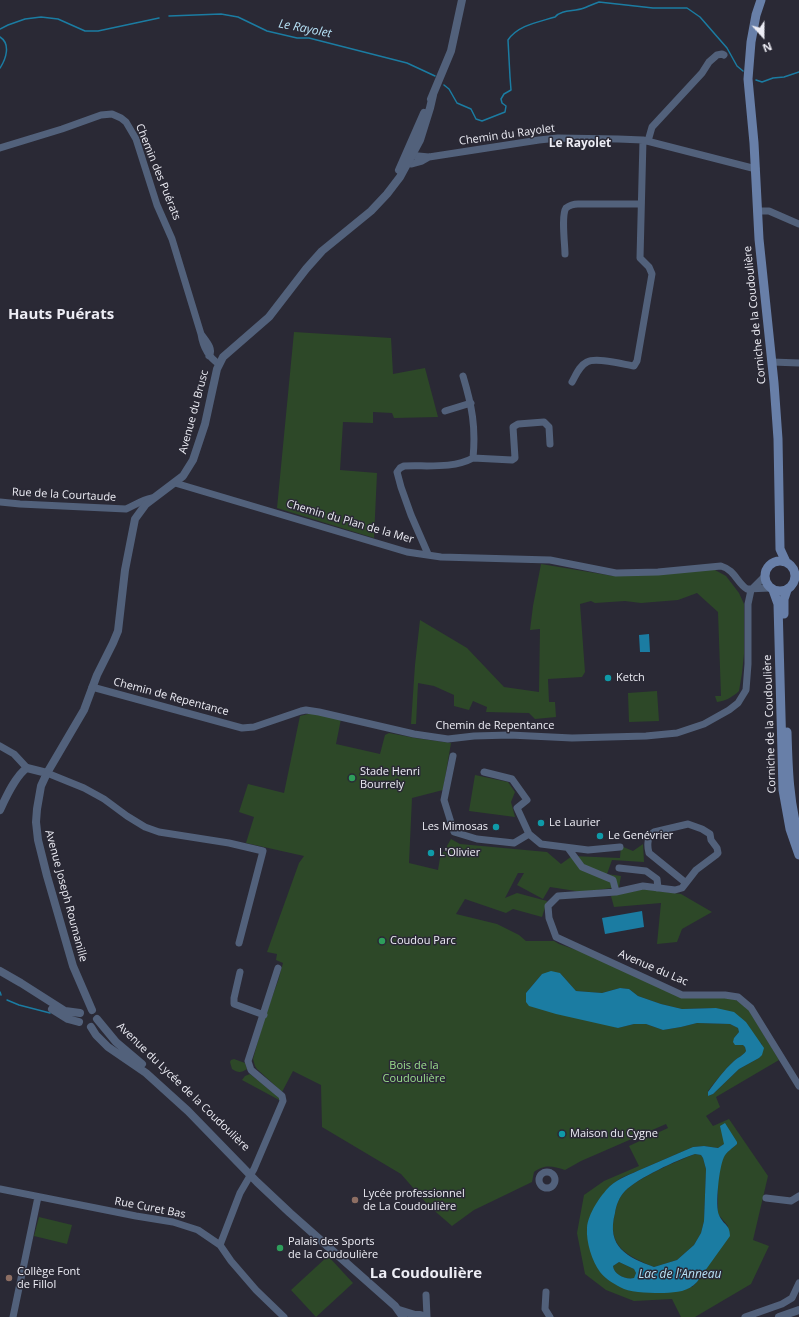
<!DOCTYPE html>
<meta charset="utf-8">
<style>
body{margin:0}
#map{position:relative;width:799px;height:1317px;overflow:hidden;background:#2a2935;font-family:"Open Sans",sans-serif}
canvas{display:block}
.north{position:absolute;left:743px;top:16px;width:40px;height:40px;-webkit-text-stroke:3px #2a2935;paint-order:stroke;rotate:159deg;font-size:11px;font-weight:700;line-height:16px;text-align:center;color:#ededf5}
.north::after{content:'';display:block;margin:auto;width:14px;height:18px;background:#ededf5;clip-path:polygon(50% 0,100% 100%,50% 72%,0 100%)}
</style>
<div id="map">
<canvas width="799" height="1317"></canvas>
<div class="north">N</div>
</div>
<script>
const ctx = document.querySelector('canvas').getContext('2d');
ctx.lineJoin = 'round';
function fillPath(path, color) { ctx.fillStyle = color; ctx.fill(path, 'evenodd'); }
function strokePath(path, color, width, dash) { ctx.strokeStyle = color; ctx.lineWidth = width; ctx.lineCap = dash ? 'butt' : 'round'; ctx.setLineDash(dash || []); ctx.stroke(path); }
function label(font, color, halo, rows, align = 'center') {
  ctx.font = font + ' "Open Sans",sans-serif'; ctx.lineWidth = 3; ctx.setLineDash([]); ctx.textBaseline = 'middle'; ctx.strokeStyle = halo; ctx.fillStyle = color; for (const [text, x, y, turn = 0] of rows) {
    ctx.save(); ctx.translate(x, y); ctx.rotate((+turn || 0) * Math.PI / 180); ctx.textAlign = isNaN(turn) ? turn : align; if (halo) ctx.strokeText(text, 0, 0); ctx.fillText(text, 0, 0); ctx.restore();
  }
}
const green = new Path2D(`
 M294 332 391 338 393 374 425 368 438 417 394 418 392 413 373 412V423L343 422 340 470 377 473 374 538 277 508Z
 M541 564 613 576 704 570H715L726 576 739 593 744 604V654L742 673 739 691C733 697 725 701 717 702L715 696H721L718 612 697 593 678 600 641 603 625 601 595 603 591 601 580 604 585 672 582 677 548 679 549 702H555L556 717 535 719 529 713 486 712 487 707 473 701 469 710 454 706V695L434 686 418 683 416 724H411L415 665 420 620 467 648 504 687 539 692 540 629 530 630 533 606Z
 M657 691 659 721 629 722 628 693Z
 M312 713 341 719 336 744 380 754 385 735 389 733 415 738 451 743 443 790 412 798 409 863 438 870 440 858 451 839 460 844 547 852 561 864 572 856 620 858 621 846 633 851 643 844 644 862 612 860 607 874 621 876 619 887 582 892 550 887 543 899 517 885 524 873H518L505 898 517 893 547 901 542 917 513 909 506 913 465 899 456 914 497 924 519 935 526 941H554L559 944 585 953 684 997H723L736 1000 748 1009 779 1060 716 1097 720 1107 706 1116 713 1126 729 1119 768 1176 753 1240 769 1246 751 1284 695 1317H681L672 1299 634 1301 606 1290 585 1274 577 1233 584 1195 604 1181 639 1166 629 1146 668 1128 666 1124 581 1161 565 1170C552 1166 545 1164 534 1172L532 1182 474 1210 452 1226 429 1206 401 1174 322 1127 321 1085 293 1071 282 1092 257 1069 255 1066 253 1059 264 1019 278 981 283 963 276 960 277 954 267 952 299 863 304 856 246 843 254 817 239 812 248 784 284 793 300 716ZM560 973 576 991 602 993 620 988 629 989 638 996 661 1004 682 1009 716 1008 746 1022 758 1041 762 1044 759 1058 739 1069 713 1094 708 1096V1091C716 1081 724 1070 734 1061 738 1057 743 1056 746 1051L745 1047 743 1045H735L734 1038 739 1032 738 1028 730 1024 697 1023 681 1027 663 1030 646 1024H634L618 1028 526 993 542 974ZM724 1142 737 1144 724 1155 720 1166 718 1182V1214L728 1226 697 1282 692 1287 607 1279 589 1219 599 1200 610 1186 621 1178 693 1147 704 1146 718 1148 724 1144Z
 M475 775 508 782 515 792 511 802 515 817 469 811Z
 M644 889 681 894 712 912 682 929 677 942 657 944 661 903 614 907 611 896Z
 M234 1059 245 1063 247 1069C241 1073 238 1073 232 1069L230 1062 231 1060Z
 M250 1074 281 1099V1101L242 1080 245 1076Z
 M695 1154 701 1155 703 1158 706 1169 704 1221 701 1233 694 1245 677 1260 654 1267C628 1256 606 1247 615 1213 616 1206 619 1197 625 1191 638 1178 677 1161 695 1154Z
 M39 1217 72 1225 67 1244 34 1236Z
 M328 1256 353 1283 316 1317 291 1290Z
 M619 1262 634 1269 636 1273 634 1278C626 1280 614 1275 613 1266Z`);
const water = new Path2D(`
 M649 634 650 652H640L639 635Z
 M642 911 644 927 605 934 602 918Z
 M551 971 560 973 576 991 602 993 620 988 629 989 638 996 661 1004 682 1009 716 1008 734 1012 746 1022 764 1048 762 1055 759 1058 739 1069 713 1094 708 1096V1092C716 1081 724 1070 734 1061 738 1057 743 1056 746 1051L745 1047 743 1045H735L733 1042 734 1038 739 1032 738 1028 730 1024 697 1023 681 1027 663 1030 646 1024H634L618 1028 556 1014 529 1006 526 1002V993L542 974Z
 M725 1123 737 1142V1144C733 1148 726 1152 724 1157 719 1167 715 1206 719 1215 723 1225 730 1224 730 1236L697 1282C688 1292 677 1292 664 1293 654 1293 633 1293 624 1289 616 1285 605 1279 600 1272 592 1261 586 1242 587 1228 588 1214 600 1196 610 1186 619 1178 631 1174 642 1169 659 1162 676 1154 693 1147L704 1146 718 1148 724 1144 720 1126ZM695 1154 701 1155 703 1158 706 1169 704 1221 701 1233 694 1245 677 1260 654 1267C627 1257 606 1247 615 1213 616 1206 619 1197 625 1191 638 1178 677 1160 695 1154ZM619 1262 634 1269 636 1273 634 1278C626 1280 614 1275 613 1266Z`);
const stream = new Path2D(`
 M169 16 221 14 238 17 267 31 297 38H309L407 63 435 76
 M0 29 8 25 25 19 41 17 58 19 85 31H98L159 18
 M0 37C11 44 6 59 0 68
 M756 80 762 82 773 78 784 77 799 72
 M444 85 449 89 457 103 471 109 476 119 482 121 505 112 506 106 502 103 501 99 504 94 511 90 510 77 508 40C518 25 539 22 555 17 562 9 574 12 584 8 589 6 593 4 599 2L653 8H687L700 17 727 48 737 66 743 71
 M0 992 1 995
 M7 1000 19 1005 50 1013`);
const minor = new Path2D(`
 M648 141 652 127 702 73 709 62 717 55 722 54 724 55
 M0 148 62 129 101 115 112 114 121 118 126 122 136 139 157 205 172 239 201 334
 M408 155 429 157 539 140 558 138 618 139 643 140 756 169
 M408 158 407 160 411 164 422 161 429 157
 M757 211H769L799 224
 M565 254C565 245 561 215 566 208 570 205 574 204 578 204H641
 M209 356C214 349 206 341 201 334 203 347 208 357 219 364
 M772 362 799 363
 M572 382C576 375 579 366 587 362 596 357 622 364 634 366L637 361 652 274 649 267 640 258 643 140
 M445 411 471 403
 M473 458 512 460 515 458 513 427 518 424 544 422 549 427 550 444
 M175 483 407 552 441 557 550 560 616 573 658 572 721 566C735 570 737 583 747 589L770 588
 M0 502 20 504 126 509C135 505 142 500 152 498
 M428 554 411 515 401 487 397 472 400 468 404 466C426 465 453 469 473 458 476 427 472 406 463 376
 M751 590 765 576
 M92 687 242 728 254 727 301 711 306 710 319 712 414 734 448 739 474 736 510 735 572 738 646 736 677 733 704 724 729 710 738 703 746 690 748 664V604L751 590
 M0 746 14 754 27 768
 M453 756 444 800 454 832 477 839 514 843 529 834
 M484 772 512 779 527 800 517 808 529 834 541 844 588 850 620 847
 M47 773 84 788 104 799 127 816 145 827 159 832 229 843 263 851 239 943
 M568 848 582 867 613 880 616 892
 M619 868 646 871 657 879 658 888
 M686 883 649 853C647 846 647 836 654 832L688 824 702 829 710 834 711 840 717 848 718 853 716 855 696 870 682 888 675 890 643 886 616 892 558 896 548 906 549 918 556 937 682 995H725L738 997 751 1008 799 1086
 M240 972 234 998V1004L264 1015
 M539 1180a8 8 0 1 1 16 0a8 8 0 1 1-16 0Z
 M0 1189 136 1216 173 1222 198 1230 220 1245 231 1261 256 1290 284 1317
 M766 1198 791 1201 799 1196
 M220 1245 240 1193 254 1169 283 1101 282 1096 251 1070 248 1061 278 968
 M546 1292 545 1309 550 1317
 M426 1295 427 1317
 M13 1317 38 1197
 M745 1317 782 1304 792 1298 799 1283`);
const tertiary = new Path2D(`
 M431 99 451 51 462 0
 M399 170 424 113
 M0 810C6 797 16 775 27 768L47 773
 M0 971 21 983 65 1011 80 1013
 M52 1009 68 1019 79 1022
 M92 1010 73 966 47 876 38 840 36 822 37 809 41 786 47 773 84 710 97 675 113 643 118 631 125 570 135 519 146 504 183 476 193 460 205 424 217 369 223 357 269 317 306 269 322 251 371 211 387 194 400 177 420 140 430 108 433 95
 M97 1019 116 1042 142 1064
 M91 1027 96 1035 108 1047 146 1073 188 1111 257 1182 290 1213 395 1306 403 1317
 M399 1310 415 1315
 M414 1317 415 1315H420L426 1317
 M779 1317 799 1310`);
const secondary = new Path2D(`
 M761 0 756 15 751 42 748 79 754 143 759 239 774 383 778 439 780 549 786 562
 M765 576a15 15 0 1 1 30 0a15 15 0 1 1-30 0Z
 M773 590 778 604 783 790 790 829 799 855
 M784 614V599L787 590
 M787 732C788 768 789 803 799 837`);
const markers = [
 [608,678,4,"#0f9aa8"],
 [352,778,4,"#2e9e5b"],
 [541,823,4,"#0f9aa8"],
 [496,827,4,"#0f9aa8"],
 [600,836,4,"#0f9aa8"],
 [431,853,4,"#0f9aa8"],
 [382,941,4,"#2e9e5b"],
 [562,1134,4,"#0f9aa8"],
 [355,1200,4,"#8d6e63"],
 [280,1248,4,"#2e9e5b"],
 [9,1278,4,"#8d6e63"]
];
const streetNames = [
 ["Chemin du Rayolet",507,135,-8],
 ["Chemin des Puérats",158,172,68],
 ["Corniche de la Coudoulière",755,315,-96],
 ["Avenue du Brusc",194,412,-75],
 ["Rue de la Courtaude",64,495,3],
 ["Chemin du Plan de la Mer",350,522,16],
 ["Chemin de Repentance",171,697,15],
 ["Corniche de la Coudoulière",770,724,-92],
 ["Chemin de Repentance",495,726],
 ["Avenue Joseph Roumanille",66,896,75],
 ["Avenue du Lac",653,968,23],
 ["Avenue du Lycée de la Coudoulière",183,1087,44],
 ["Rue Curet Bas",150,1208,11]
];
const poiNames = [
 ["Ketch",616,678],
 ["Stade Henri",360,772],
 ["Bourrely",360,785],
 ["Le Laurier",549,823],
 ["Les Mimosas",488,827,"right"],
 ["Le Genévrier",608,836],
 ["L'Olivier",439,853],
 ["Coudou Parc",390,941],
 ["Maison du Cygne",570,1134],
 ["Lycée professionnel",363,1194],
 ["de La Coudoulière",363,1207],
 ["Palais des Sports",288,1242],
 ["de la Coudoulière",288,1255],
 ["Collège Font",17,1272],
 ["de Fillol",17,1285]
];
const parkNames = [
 ["Bois de la",414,1066],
 ["Coudoulière",414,1079]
];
const waterNames = [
 ["Le Rayolet",305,29,11],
 ["Lac de l'Anneau",680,1275]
];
const neighbourhoodNames = [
 ["Le Rayolet",580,144]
];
const districtNames = [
 ["Hauts Puérats",61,315],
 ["La Coudoulière",426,1274]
];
fillPath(green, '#2d4828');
fillPath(water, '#1b7ca2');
strokePath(stream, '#1b7ca2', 1.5);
strokePath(minor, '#52617b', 7);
strokePath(tertiary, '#52617b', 8);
strokePath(secondary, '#687fa8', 9);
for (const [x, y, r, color] of markers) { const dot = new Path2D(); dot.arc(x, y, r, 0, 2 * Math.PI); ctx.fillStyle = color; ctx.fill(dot); strokePath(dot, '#2a2935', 1.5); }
label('11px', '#ededf5', '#2a2935', streetNames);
label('11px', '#ededf5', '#2a2935', poiNames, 'left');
label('11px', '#9be08d', '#2a2935', parkNames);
label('italic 12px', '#b6e0f5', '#2a2935', waterNames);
label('bold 12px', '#ededf5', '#2a2935', neighbourhoodNames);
label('bold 15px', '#ededf5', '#2a2935', districtNames);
</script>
